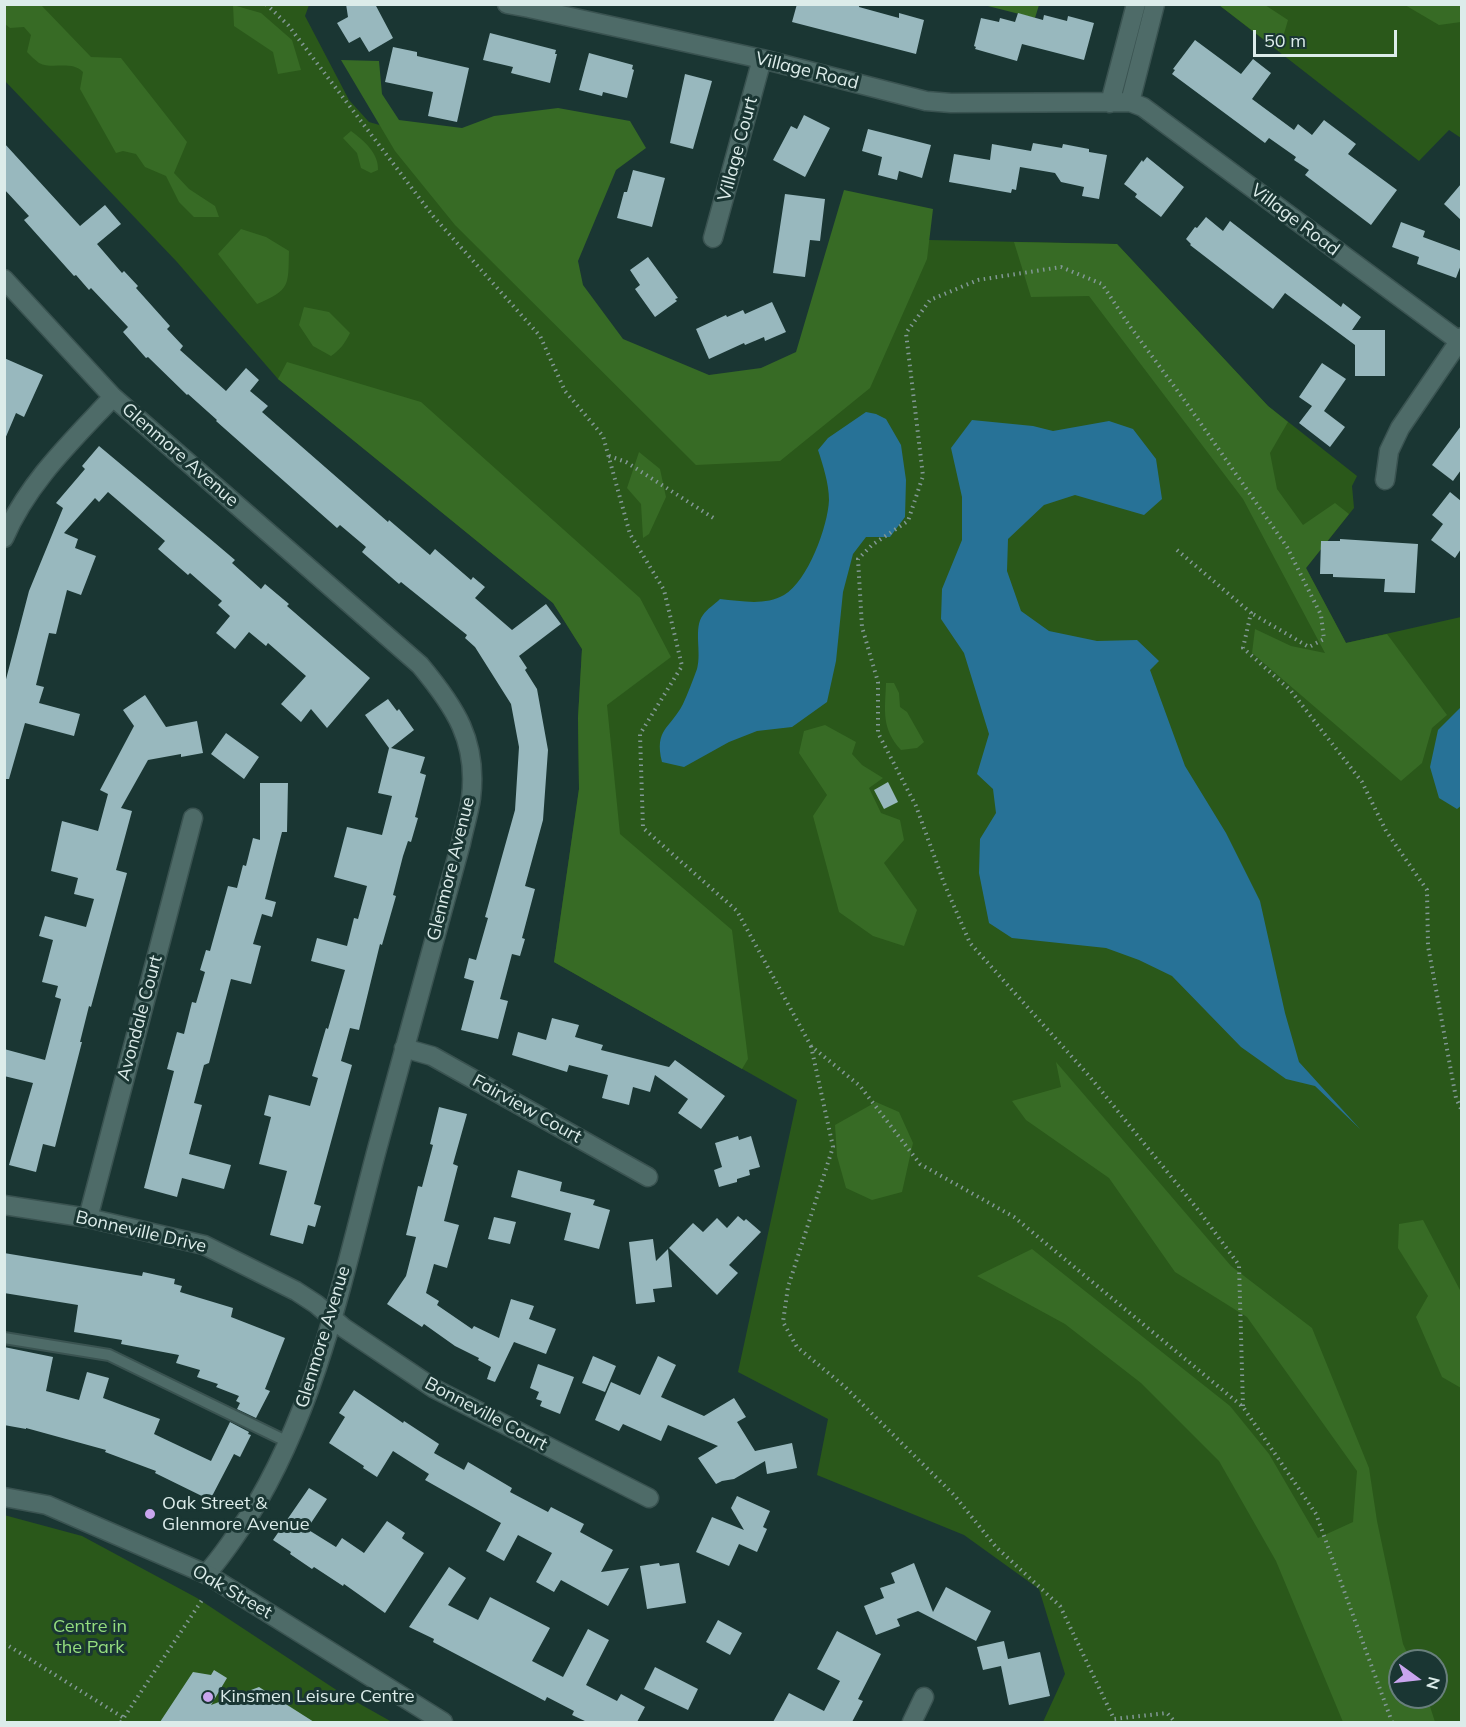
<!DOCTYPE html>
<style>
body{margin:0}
#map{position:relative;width:1466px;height:1727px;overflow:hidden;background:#1a3633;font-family:Mulish,sans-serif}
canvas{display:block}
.frame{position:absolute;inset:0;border:6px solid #dcecea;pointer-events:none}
.north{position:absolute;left:1388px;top:1649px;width:60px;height:60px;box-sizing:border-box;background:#1a3633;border:2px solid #687f7c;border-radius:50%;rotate:105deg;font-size:16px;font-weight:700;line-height:24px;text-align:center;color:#dcecea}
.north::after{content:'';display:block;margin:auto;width:21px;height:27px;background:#c9a5ee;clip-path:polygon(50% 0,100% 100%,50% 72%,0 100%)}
.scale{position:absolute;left:1253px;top:30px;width:144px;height:27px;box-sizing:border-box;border:3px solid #dcecea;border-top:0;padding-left:8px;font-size:18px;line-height:21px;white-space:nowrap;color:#dcecea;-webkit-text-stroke:4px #1a3633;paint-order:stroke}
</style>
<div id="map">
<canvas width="1466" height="1727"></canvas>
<div class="frame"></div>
<div class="north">N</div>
<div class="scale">50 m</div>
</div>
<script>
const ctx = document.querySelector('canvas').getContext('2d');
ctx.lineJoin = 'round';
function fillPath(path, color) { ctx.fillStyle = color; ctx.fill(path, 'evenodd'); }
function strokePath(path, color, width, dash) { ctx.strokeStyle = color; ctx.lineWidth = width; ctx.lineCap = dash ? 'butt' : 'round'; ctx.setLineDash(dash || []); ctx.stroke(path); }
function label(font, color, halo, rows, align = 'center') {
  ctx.font = font + ' Mulish,sans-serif'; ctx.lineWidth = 6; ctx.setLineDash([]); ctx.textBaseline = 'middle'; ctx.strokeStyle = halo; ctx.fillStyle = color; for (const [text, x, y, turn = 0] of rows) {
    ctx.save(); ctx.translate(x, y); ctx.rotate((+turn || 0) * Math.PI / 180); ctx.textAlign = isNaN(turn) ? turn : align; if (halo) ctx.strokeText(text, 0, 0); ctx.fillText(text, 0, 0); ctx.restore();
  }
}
const green = new Path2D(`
 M5 5H309L305 16 349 100 369 122 567 178 539 300 711 407 803 363 836 238 1117 244 1268 406 1357 476 1352 486 1354 508 1306 568 1346 643 1461 617V1722H1043L1065 1674 1039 1589 964 1535 817 1475 828 1419 738 1372 797 1100 554 962 579 789 578 718 582 649 553 603 278 379 177 262 5 81ZM1400 1661H1436V1697H1400Z
 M1219 5H1461V138L1449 130 1419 161Z
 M4 1515 82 1536 197 1598 344 1695 392 1722H5Z`);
const forest = new Path2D(`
 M4 5H41L91 57 121 58 187 142 174 173 189 189 215 206 219 217H194L179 202 166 176 145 167 136 154 123 151 116 153 80 89 83 72C71 60 52 70 39 63 35 60 31 56 27 52L31 35 24 27 10 28 5 24Z
 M233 5 261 13 292 40 301 70 278 74 273 52 234 26Z
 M984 5H1039L1035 18Z
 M1219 5H1265L1288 20 1279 51Z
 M1405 5H1461V22L1439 25Z
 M341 60 379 61 382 94 399 120 462 128 494 116 558 108 630 121 646 148 616 170 578 261 583 285 623 339 709 375 761 368 796 352 844 190 933 209 927 259 870 388 780 461 696 465 455 225 395 151Z
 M351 131C363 140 379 153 378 170L371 173 361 168 357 153 343 138Z
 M241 229 266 237 289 251C288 285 291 290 257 304L218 254Z
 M1014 242 1117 244 1268 406 1288 422 1270 453 1277 489 1303 525 1335 503 1349 514 1306 568 1346 643 1387 634 1447 715 1432 728 1422 763 1401 781 1252 653 1255 629 1291 646 1325 653 1243 499 1089 296 1031 297Z
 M304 307 329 312 350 333C345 343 341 349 331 356L313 346 299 325Z
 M287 362 421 402 640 598 671 657 607 705 620 834 732 930 748 1059 742 1069 554 962 579 789 578 718 582 649 553 603 278 379Z
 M639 452 660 469 666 497 649 534 643 538 641 504 627 488Z
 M886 683H894L899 693 900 707 907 712 924 742 917 748 901 750C881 728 885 711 886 683Z
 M825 725 856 742 852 754 862 765 883 778 869 788 881 813 900 820 904 840 884 863 917 910 904 946 873 936 839 912 813 816 827 795 799 753 804 731Z
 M1056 1062 1231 1266 1312 1328 1369 1468 1377 1521 1403 1644 1411 1661H1400V1697H1427L1435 1722H1343L1276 1561 1219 1461 1141 1383 1065 1324 977 1276 1032 1249 1230 1406 1269 1454 1318 1538 1353 1522 1357 1471 1247 1317 1175 1272 1109 1178 1026 1120 1012 1101 1061 1087Z
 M876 1102 899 1112 913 1143 902 1192 872 1200 846 1188 837 1156 835 1125Z
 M1423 1220 1461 1292V1388L1442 1377 1416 1317 1428 1296 1398 1248 1399 1224Z`);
const water = new Path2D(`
 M866 412 876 414 886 419 901 445 906 480 905 517 890 537H866L853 554 843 592 836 661 827 702 792 727 757 731 729 742 684 767 662 762C654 729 670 729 683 704 688 693 693 680 697 669 702 652 693 628 703 615 707 609 715 604 720 599 741 601 765 606 784 595 808 581 828 526 829 500 829 484 823 465 818 450L828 438Z
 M972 420 1033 426 1053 431 1109 421 1133 429 1156 459 1162 499 1144 515 1075 495 1044 505 1008 539 1007 571 1021 611 1049 631 1097 641 1137 640 1159 661 1150 670 1185 766 1226 833 1260 901 1285 1013 1299 1062 1360 1129 1315 1086 1286 1079 1241 1047 1172 976 1139 960 1106 948 1012 938 989 923 979 873 980 839 996 813 993 789 977 774 989 734 964 653 941 619 942 589 962 540V497L951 448Z
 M1461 707 1462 805 1457 809 1439 798 1430 767 1438 730Z`);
const building = new Path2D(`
 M346 4H375L393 38 369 52 360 37 349 43 337 23 348 17Z
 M797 4H859V7L899 18V13L924 20 916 54 792 22Z
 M1018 13 1043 20 1044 15 1067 21 1068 16 1094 23 1084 60 1022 44 1017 61 975 49 976 47 974 46 981 18 999 22 1000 18 1015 22Z
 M490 33 556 50 555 54H557L550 83 511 73 513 67 483 60Z
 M1195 40 1241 74 1253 59 1271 73 1252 99 1294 130 1298 124 1312 135 1324 120 1356 144 1348 154 1397 190 1371 225 1305 175 1309 170 1294 160 1296 157 1269 138 1265 143 1172 74 1175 70 1173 69Z
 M393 47 417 52V56L469 68 457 122 428 116 433 92 385 82Z
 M589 53 633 65 632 69 634 70 627 98 603 92 602 96 579 90Z
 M685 74 712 81 693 149 670 143Z
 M804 115 830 128 805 177 773 160 791 126 797 129Z
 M868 129 931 145 922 178 899 171 897 180 878 175 882 157 862 151Z
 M4 143 80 226 105 205 121 224 97 244 122 273 124 271 138 286 136 288 170 326 167 329 183 346 180 350 226 391 246 368 259 380 250 391 268 406 262 412 388 522 389 520 430 555 435 549 471 580 473 577 485 587 475 598 512 630 546 604 561 624 519 656 527 668 525 670 537 689 548 750 543 820 525 886 535 889 522 938 525 939 520 956 512 954 500 999 508 1001 498 1039 461 1030 474 981 464 978 469 958 476 960 488 918 485 917 515 810 519 747 511 704 475 647 465 638 467 635 401 582 399 584 362 552 366 547 340 525 337 528 216 421 217 420 188 394 187 395 148 357 146 358 123 332 128 327 91 288 89 290 76 275 74 276 24 220 29 216 4 189Z
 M1033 143 1062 148 1063 144 1089 149V152L1107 155 1099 199 1082 196 1084 187 1061 182 1055 173 1020 167 1016 190 1012 189 1011 193 949 182 954 154 990 160 992 144 1031 151Z
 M1147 157 1184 187 1161 217 1135 197 1137 194 1124 184 1142 160 1143 162Z
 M633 170 665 178 652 227 617 218 624 192H627Z
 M1461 184V220L1444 204Z
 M785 194 825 199 820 241 810 240 805 277 773 273Z
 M1206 217 1223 231 1230 221 1341 307 1343 303 1361 317 1352 330H1385V376H1355V345L1285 293 1273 309 1190 245 1191 244 1186 239 1195 227 1197 228Z
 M1401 222 1425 231 1423 237 1461 251V265L1456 278 1417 264 1419 257 1392 247Z
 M648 257 678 298 675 299 677 301 655 317 635 289 640 285 630 270Z
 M772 302 786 332 765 341 764 337 745 345 744 343 709 359 696 329 726 315 727 317 743 310 745 314Z
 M4 358 43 375 24 417 16 413 5 439Z
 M1322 363 1346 379 1324 411 1345 427 1330 447 1299 423 1312 406 1299 397Z
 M1461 426V470L1453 481 1432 465Z
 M99 446 215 543 235 560 232 563 261 589 265 584 289 604 287 606 370 678 327 728 311 709 301 722 281 704 306 676 268 643 266 646 249 632 235 649 216 633 230 616 218 605 222 601 190 573 188 575 158 549 165 541 108 492 99 502 95 498 64 533 78 539 75 548 96 556 81 595 67 590 56 634 49 633 36 685 44 687 39 703 80 714 74 736 25 723 9 779H4V687L29 591 63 508 56 503 85 469 82 466Z
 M1450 492 1461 501V549L1455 558 1431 540 1443 524 1432 515Z
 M1340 539 1418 544 1415 593 1384 592 1385 579 1333 577V574H1320L1321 541H1340Z
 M145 695 166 727 197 721 203 753 181 757V754L148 760 121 808 132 811 116 870 127 873 91 1007 89 1006 80 1042H82L55 1147 43 1144 36 1172 9 1165 33 1083 4 1076V1049L45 1060 61 999 55 997 58 986 42 982 53 940 39 936 45 916 86 927 94 899 74 894 78 878 51 871 62 821 98 831 108 794 100 790 134 726 123 710Z
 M388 699 397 711 399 709 414 730 391 748 425 757 420 773 426 775 415 817 418 818 411 842 408 841 403 856 393 895 396 896 382 945 380 944 359 1030 350 1028 341 1061 352 1065 314 1204 321 1206 315 1227 308 1225 303 1244 270 1235 287 1171 259 1164 271 1117 264 1115 269 1095 310 1106 318 1078 312 1076 326 1028 328 1029 345 970 311 961 317 938 347 946 354 918 358 919 367 886 334 877 347 827 382 835 392 796 378 793 389 748 365 715Z
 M226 733 259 757 244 779 211 754Z
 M888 782 898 802 884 809 874 790Z
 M260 783H288L287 832H282L265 899 276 902 272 917 262 914 253 944 261 946 251 984 231 979 209 1063 204 1065 194 1103 202 1105 189 1154 231 1165 224 1189 182 1178 177 1197 144 1188 174 1071 167 1069 177 1032 184 1034 192 1002 196 1003 205 972 200 970 206 950 210 951 228 886 237 888 243 865 246 866 253 838 260 840Z
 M552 1018 579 1025 575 1037 603 1045 601 1050 669 1067 675 1060 725 1096 701 1129 678 1113 688 1099 655 1075 650 1092 633 1087 629 1105 602 1098 608 1075 569 1065 567 1072 512 1055 518 1032 546 1040Z
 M439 1107 467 1114 453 1164 458 1166 444 1221 459 1225 447 1268 434 1264 426 1293 439 1301 437 1305 472 1329 474 1326 499 1338 511 1299 534 1306 529 1319 556 1329 546 1354 514 1342 495 1382 487 1379 491 1367 478 1360 479 1358 455 1346 424 1324 422 1327 387 1304 406 1276 416 1237 406 1235 418 1186 422 1187 433 1145 430 1144Z
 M738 1136 739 1140 751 1136 760 1167 749 1170 750 1175 737 1179V1182L719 1187 714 1170 722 1167 715 1143Z
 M518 1170 562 1182 560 1191 595 1200 593 1205 610 1210 599 1249 564 1240 571 1213 511 1197Z
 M738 1216 744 1221 746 1219 761 1232 729 1265 738 1273 717 1295 669 1248 693 1223 703 1232 717 1218 727 1228Z
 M494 1217 516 1222 510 1244 488 1239Z
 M653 1239 656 1261 668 1249 672 1287 653 1289 655 1302 636 1304 629 1242Z
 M4 1253 142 1276 143 1272 175 1279 174 1284 182 1286 180 1292 233 1308 231 1317 285 1338 265 1389 270 1391 256 1418 237 1409 240 1403 236 1401 239 1396 216 1387 218 1384 197 1377 200 1370 176 1363 179 1355 121 1344 122 1340 74 1332 78 1305 4 1293Z
 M4 1347 53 1357 46 1391 79 1400 87 1372 109 1378 103 1398 160 1419 154 1434 211 1461 230 1422 249 1432 248 1434 251 1435 240 1457 234 1454 210 1500 155 1473 156 1471 105 1452 106 1450 26 1428V1429L4 1425Z
 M593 1356 616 1366 605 1392 582 1383Z
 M658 1356 676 1365 661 1397 704 1416 734 1398 746 1417 737 1422 755 1451 792 1443 797 1468 767 1474 765 1461 734 1479 722 1481 716 1484 698 1458 718 1446 668 1425 661 1441 623 1424 619 1431 595 1420 611 1382 640 1395Z
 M538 1364 574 1377 560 1414 540 1406 542 1401 536 1399 539 1392 530 1388Z
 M354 1390 403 1423 404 1421 439 1444 434 1453 464 1470 468 1462 512 1488 510 1492 548 1512 551 1507 584 1524 580 1532 613 1550 601 1572 629 1568 608 1606 561 1580 554 1592 536 1582 552 1553 518 1535 504 1561 486 1551 501 1523 425 1480 429 1474 393 1451 377 1477 363 1468 364 1466 329 1443 345 1417 339 1413Z
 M309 1488 327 1499 307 1529 336 1547 342 1538 364 1553 387 1521 405 1533 402 1538 403 1539 424 1553 385 1613 344 1584 343 1586 314 1567 312 1569 290 1554 291 1552 273 1540Z
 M737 1496 770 1511 763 1527 767 1529 757 1552 739 1544 729 1566 696 1552 712 1517 744 1530 731 1508Z
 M659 1563 660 1566 679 1563 686 1603 647 1609 640 1566Z
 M914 1563 933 1612 946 1587 991 1611 976 1641 918 1611 897 1619 900 1626 876 1635 864 1606 884 1598 880 1588 895 1583 891 1573Z
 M449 1567 466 1578 448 1605 478 1620 490 1597 550 1628 532 1661 563 1677 588 1629 609 1640 586 1685 617 1701 621 1694 645 1707 637 1722H587L572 1715 574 1711 547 1697 545 1701 433 1642 434 1639 409 1627Z
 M718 1620 742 1633 730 1655 706 1642Z
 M837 1631 881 1654 858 1699 863 1701 852 1722H773L789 1693 824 1711 840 1681 817 1669Z
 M1004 1641 1008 1659 1040 1652 1050 1696 1009 1705 1001 1666 983 1670 977 1647Z
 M655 1667 698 1689 688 1710 644 1689Z
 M214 1670 227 1678 211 1705 259 1687 314 1722H160L193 1672 211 1675Z`);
const path = new Path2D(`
 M266 4 288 25 433 216 540 336 565 391 603 436 630 534 664 590 682 666 640 734 643 828 737 911 811 1046 860 1086 920 1164 1014 1217 1243 1407 1316 1514 1392 1722
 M609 456 626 462 715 519
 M1177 550 1251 613 1243 648 1291 691 1362 782 1386 831 1427 890 1428 946 1456 1098 1462 1111
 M811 1046 833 1147 788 1287 783 1322 797 1347 844 1386 954 1495 996 1547 1060 1606 1114 1719 1167 1713 1175 1722
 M1243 1406 1239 1265 1199 1211 1090 1077 970 943 944 883 916 806 878 733V682L862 627 858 559 872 545 908 521 923 476 906 333 930 300 978 280 1061 267 1102 284 1129 325 1185 401 1287 547 1321 615 1324 639 1309 647 1251 613
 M4 1643 124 1718
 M121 1722 202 1600`);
const service = new Path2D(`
 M4 1338 109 1355 288 1442`);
const minor = new Path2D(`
 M507 4 529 8 762 59 926 101 951 103 1130 102 1143 107 1459 341
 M1130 102 1155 4
 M1110 103 1136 4
 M713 238 762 59
 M4 279 113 397 420 665C455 707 478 741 471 798 469 813 464 828 461 843 432 945 404 1047 377 1149 344 1273 318 1406 249 1516 235 1536 223 1556 206 1574
 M1385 480 1389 451 1400 428 1462 337
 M4 538C28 482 72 441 113 397
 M404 1048 432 1056 648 1177
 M4 1205 88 1218 204 1245 296 1291 316 1304 344 1328 435 1389 649 1498
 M88 1218 193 818
 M912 1722 924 1697`);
const tertiary = new Path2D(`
 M4 1497 47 1505 206 1574 443 1722`);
const markers = [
 [150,1514,6,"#c9a5ee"],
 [208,1697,6,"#c9a5ee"]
];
const streetNames = [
 ["Village Road",807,71,14],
 ["Village Court",738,149,-75],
 ["Village Road",1295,220,37],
 ["Glenmore Avenue",180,455,41],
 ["Glenmore Avenue",451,869,-76],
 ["Avondale Court",140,1018,-75],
 ["Fairview Court",527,1109,29],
 ["Bonneville Drive",141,1232,13],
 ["Glenmore Avenue",323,1337,-73],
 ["Bonneville Court",486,1414,28],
 ["Oak Street",232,1592,30]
];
const poiNames = [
 ["Oak Street &",162,1504],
 ["Glenmore Avenue",162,1525],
 ["Kinsmen Leisure Centre",220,1697]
];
const parkNames = [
 ["Centre in",90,1627],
 ["the Park",90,1648]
];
fillPath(green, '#2a581a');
fillPath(forest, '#376b25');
fillPath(water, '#277297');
fillPath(building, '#98b8be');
strokePath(service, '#3a5351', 14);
strokePath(minor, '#3a5351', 21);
strokePath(tertiary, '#3a5351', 21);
strokePath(path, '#829895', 4, [1.5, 4.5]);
strokePath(service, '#4e6b68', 10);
strokePath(minor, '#4e6b68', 18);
strokePath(tertiary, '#4e6b68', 18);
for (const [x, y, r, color] of markers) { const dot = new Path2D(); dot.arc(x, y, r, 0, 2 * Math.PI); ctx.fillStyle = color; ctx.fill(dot); strokePath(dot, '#1a3633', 2); }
label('18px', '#dcecea', '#1a3633', streetNames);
label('18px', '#dcecea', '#1a3633', poiNames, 'left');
label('18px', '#95de7f', '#1a3633', parkNames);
</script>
